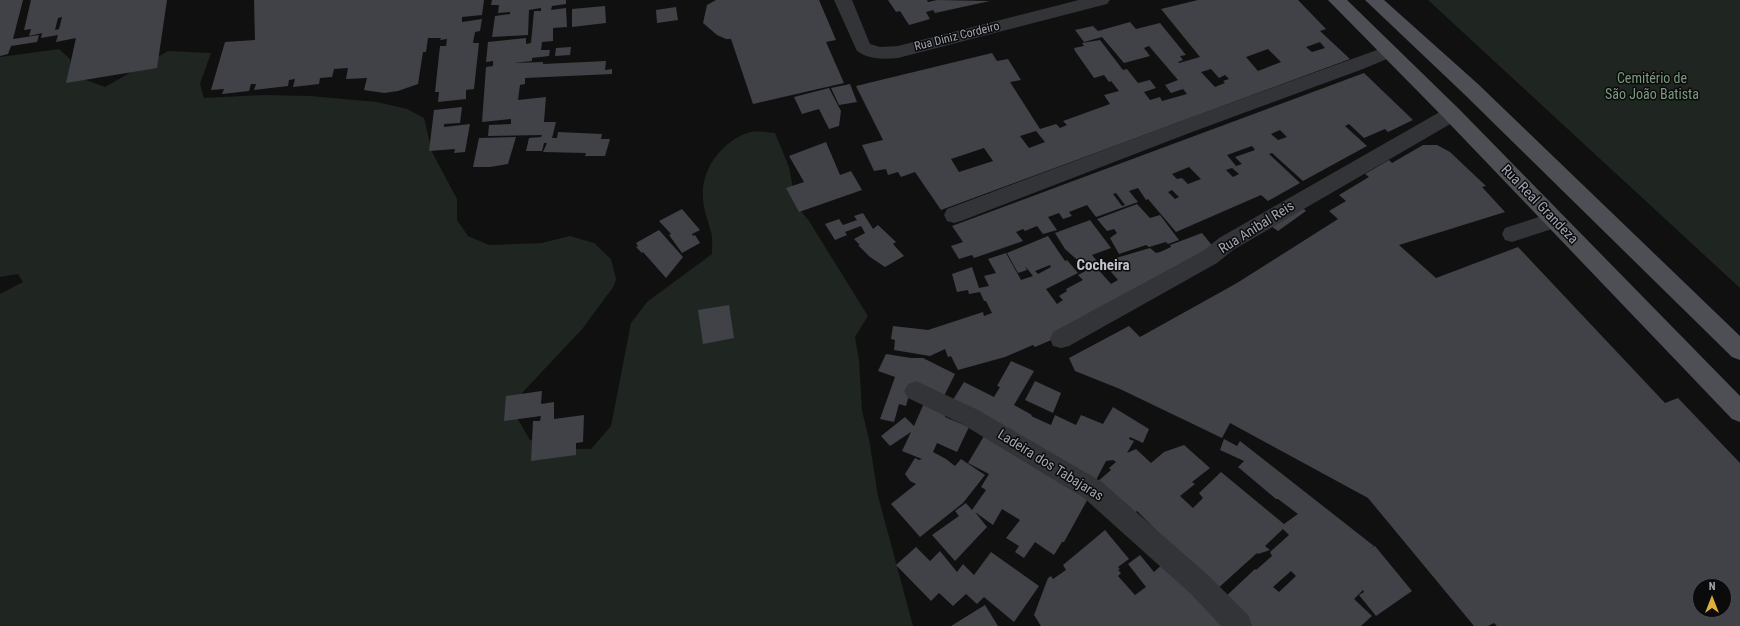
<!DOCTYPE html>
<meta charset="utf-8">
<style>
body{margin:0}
#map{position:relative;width:1740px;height:626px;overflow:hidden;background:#101011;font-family:"Roboto Condensed",sans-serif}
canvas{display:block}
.north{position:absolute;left:1692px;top:578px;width:40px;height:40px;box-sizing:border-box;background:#0b0b0c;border:1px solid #47494e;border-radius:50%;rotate:0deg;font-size:11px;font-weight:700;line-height:16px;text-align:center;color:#a2a6b1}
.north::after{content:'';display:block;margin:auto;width:14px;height:18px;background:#e1af39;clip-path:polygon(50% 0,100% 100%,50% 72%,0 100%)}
</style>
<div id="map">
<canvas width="1740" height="626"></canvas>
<div class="north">N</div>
</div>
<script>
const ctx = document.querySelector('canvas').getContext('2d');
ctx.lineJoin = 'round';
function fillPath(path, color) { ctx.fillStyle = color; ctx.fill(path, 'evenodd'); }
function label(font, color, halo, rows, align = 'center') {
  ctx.font = font + ' "Roboto Condensed",sans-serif'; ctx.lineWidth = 3; ctx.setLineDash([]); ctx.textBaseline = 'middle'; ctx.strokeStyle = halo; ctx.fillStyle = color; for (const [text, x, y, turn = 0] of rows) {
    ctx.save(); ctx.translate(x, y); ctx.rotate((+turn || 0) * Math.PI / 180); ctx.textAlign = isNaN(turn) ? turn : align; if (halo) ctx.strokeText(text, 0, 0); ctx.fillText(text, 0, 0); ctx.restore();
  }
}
const green = new Path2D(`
 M1428 0H1740V288Z
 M59 49 70 59V74L105 87 168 51 211 53 200 84 204 98 262 95 310 96 377 102 407 109 424 118 432 152 457 199V220L468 236 489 245 542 243 570 236 594 243 611 259 616 279 614 286 583 328 522 393 517 418 530 440 560 449H591L611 426 631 323 647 302 712 254C712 247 713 239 711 232 708 220 703 209 703 196 701 168 724 139 751 132 757 130 768 133 775 133L789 167 796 205 809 221 868 316 855 337 859 360 862 411 869 439 878 496 913 626H0V294L23 282 18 274 0 277V57Z`);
const building = new Path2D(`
 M0 0H23L13 39 39 35 37 42 11 46 8 54 0 56Z
 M31 0H167L157 68 66 83 76 38 56 42 58 35 41 38 42 33 29 36 31 29 24 30ZM62 17 59 29 55 30 58 18Z
 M254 0H484L482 15 462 17V22L482 19 480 31 475 32 473 43H479L474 89 466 90V99L438 102 439 92H435L440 46H446L447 39 440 40 441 38H428L426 52H423L418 84 398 91 384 93 364 90 367 78 346 79 348 68 334 69 332 77 320 78 319 84 293 87 295 79 289 80 288 86 254 90 256 84H251L249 91 222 94 224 89 211 90 225 42 255 40Z
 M492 0H566V4L552 6 551 10 566 8 567 27 553 28V41L542 42 541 50H550L549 56 532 58V61L514 63 543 62V64L606 61 605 70 612 69V74L525 78V84L520 85 518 100 546 97 544 122H556L552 138H557L558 132 602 134 601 139H610L605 156H585L586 153 543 152 547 143H544L542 151H526L529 138 541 137 542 135 488 136 489 125 511 124V119L482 122 486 67 493 66V61L486 62 488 42 526 38V44L531 43 534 11H541V8L529 10 528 35 492 37 495 16 510 14V12L498 13 499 5H491Z
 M716 0H819L836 40 826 42 844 83 753 104 731 39H726L717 35 703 23 707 5Z
 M888 0H927L928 2 937 0 990 1 935 13 933 10 926 12 930 19 909 25 900 11 896 12Z
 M1198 0H1298L1326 29 1320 31 1350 59 941 210 915 172 901 177 898 172 888 175 886 169 874 171 862 145 883 140 856 86 992 53 997 61 1008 59 1021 80 1010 82 1040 129 1056 124 1060 128 1067 125 1063 121 1110 104 1104 95 1119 91 1111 81 1109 82 1104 75 1094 78 1075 51 1074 48 1084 46 1082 43 1100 40 1123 70 1127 69 1138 83 1150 80 1156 88 1144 92 1150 100 1160 97 1162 101 1187 94 1183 89 1171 93 1165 85 1178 80 1149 46 1144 48 1150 56 1124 63 1102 37 1084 42 1075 30 1093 26 1098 31 1130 22 1136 29 1160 23 1186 55 1180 56 1183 60 1178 62 1179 63 1200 57 1161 9ZM1320 42 1325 48 1312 52 1306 47ZM1268 49 1281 62 1258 71 1246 57ZM1211 69 1219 78 1225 75 1229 79 1223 81 1225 83 1215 87 1201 72ZM1036 131 1045 142 1029 148 1020 136ZM984 148 993 161 959 172 951 159Z
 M605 6 606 23 572 27V9Z
 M676 7 678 20 657 23 656 10Z
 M571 47 570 55 555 56 556 48Z
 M1364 73 1413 120 1388 132 1385 129 1364 138 1349 124 1345 126 1367 146 1303 181 1272 153 1269 154 1300 183 1268 201 1261 195 1176 232 1148 199 1146 200 1138 188 1129 191 1138 202 1096 217 1087 205 1069 212 1072 216 1063 219 1059 213 1048 217 1057 230 1043 234 1037 226 1025 231 1023 229 1016 232 1023 241 974 258 972 255 959 259 951 246 963 242 952 226ZM1280 130 1287 137 1278 140 1271 134ZM1252 146 1255 150 1235 157 1242 164 1236 166 1227 155ZM1189 167 1201 179 1188 184 1182 178 1177 179 1172 174ZM1232 168 1239 174 1233 177 1226 170ZM1172 190 1179 197 1175 199 1168 192ZM1116 193 1125 205 1122 206 1113 194Z
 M850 84 857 102 839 105 831 88Z
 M829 88 841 111 839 126 829 129 819 109 802 114 794 97Z
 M462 107 460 123 444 124V127L470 124 465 152 454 153 455 149 429 151 434 110Z
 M516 137 508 164 490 167H473L479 138Z
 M826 142 840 175 851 171 862 190 799 212 786 188 804 182 789 156Z
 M1423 145H1437L1450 152 1486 186 1482 187 1505 212 1399 245 1436 278 1518 247 1665 403 1678 398 1740 463V626H1497L1494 623 1488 626H1474L1368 498 1230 423 1222 438 1120 389 1075 371 1069 358 1129 326 1140 337 1237 283 1338 219 1329 211 1346 201 1339 195 1369 177 1365 174 1389 160 1392 163ZM1700 586H1724V610H1700Z
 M1137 204 1150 218 1160 215 1179 240 1168 244 1166 242 1149 247 1146 245 1119 254 1110 238 1117 233 1114 229 1107 231 1097 219Z
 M1302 207 1306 211 1278 231 1271 226Z
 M682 209 700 230 692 234 693 236 695 235 700 243 682 253 669 235 671 234 659 221Z
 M863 213 873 229 878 225 896 242 893 244 904 256 885 267 870 257 858 245H860L854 239 865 233 861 226 845 232 847 235 835 240 825 224 839 219 843 225 857 220 854 216Z
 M1090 220 1111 248 1092 255 1097 261 1083 265 1065 249 1055 233Z
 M659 230 683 257 666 278 643 252 642 253 636 247 638 246 636 243Z
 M1202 233 1215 249 1056 338 1035 347 1033 345 1005 357 958 370 951 356 948 357 945 349 930 356 894 350 895 340 891 339 893 326 928 330 983 312 984 316 992 313 986 301H984L980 292 969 294 968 290 957 292 952 274 972 267 979 288 989 286 984 276 996 273 988 259 1006 253 1021 280 1033 276 1025 266 1027 270 1018 273 1007 253 1048 236 1065 261 1067 260 1078 273 1046 289 1057 304 1063 300 1059 296 1067 291 1066 289 1083 280 1078 275 1095 266 1111 284 1118 280 1105 265 1114 261 1120 267 1122 266 1116 258 1150 248 1156 253 1160 252 1171 247 1170 245ZM1050 265 1051 267 1038 274 1035 271Z
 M729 305 734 338 703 344 698 310Z
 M886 354 911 358H923L955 374 944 396 912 384 906 406 899 404 894 422 880 419 895 377 878 371Z
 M1011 361 1034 371 1014 405 1032 415 1031 416 1051 425 1055 415 1076 425 1081 415 1103 424 1113 407 1149 429 1143 443 1130 437 1129 439 1134 441 1127 453 1136 449 1151 463 1164 452 1184 445 1210 468 1192 482 1195 484 1180 496 1193 508 1203 498 1199 493 1221 472 1284 524 1298 514 1278 499H1276L1238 467 1244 461 1220 450 1224 439 1237 446 1240 441 1374 546 1370 549 1375 546 1412 591 1376 616 1359 595 1364 592 1363 590 1354 599 1372 616 1361 626H1248L1223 599 1255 569 1256 570 1272 556 1270 552 1289 535 1283 529 1265 546 1270 550 1258 554 1257 553 1216 590 1137 511 1130 516 1097 482 1111 470 1109 468 1116 462 1113 460 1106 461 1095 482 951 403 964 382 994 397 1000 387 997 386ZM1291 571 1296 576 1279 592 1273 587Z
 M1035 381 1061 393 1053 413 1025 400Z
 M542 391 541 404 554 402V419L584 415 583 442 576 443V455L531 461 533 421H540L541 416 504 421 506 396Z
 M925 401 948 409 945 417 969 427 957 452 937 443 933 452 946 459 955 466 961 459 985 475 963 503 920 537 891 504 916 484 910 481 905 474 915 458 919 460 922 459 902 451 911 432 890 446 881 436 905 417 914 426Z
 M987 431 1090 495 1064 542H1062L1054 555 1035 542 1024 558 1015 552 1019 546 1006 538 1020 520 1002 509 993 525 975 512 987 527 955 561 932 535 959 516 955 511 966 503 972 510 986 490 981 487 989 474 968 463Z
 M1105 530 1129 559 1118 567 1120 569 1118 570 1121 573 1118 576 1135 595 1146 587 1128 564 1140 555 1154 572 1168 559 1223 626H1041L1034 615 1048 578 1051 576 1053 579 1066 570 1063 565Z
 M916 547 930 561 940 551 957 572 963 564 974 575 991 552 1039 586 1014 622 984 597 977 604 966 594 953 606 939 593 931 601 896 565Z
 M985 605 998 626H951Z`);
const minor = new Path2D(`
 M834 0H852L870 44 880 47 898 46 1079 0H1110L1107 4 898 58C883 59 869 60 857 51Z
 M1388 46 1394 48 1397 52 1394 56 1363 69 1192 132 961 221 954 223 947 221 944 215 947 209 1178 122Z
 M1452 107 1459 109 1461 114 1459 119 1233 250 1217 263 1069 346 1061 348 1053 346 1050 339 1053 332 1203 251 1219 238 1445 109Z
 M1554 212 1561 214 1564 220 1561 226 1512 242 1505 240 1502 234 1505 228Z
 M916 381 978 410 1102 482 1210 577 1249 616 1252 626H1221L1192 595 1084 498 962 424 908 398 904 391 908 384Z`);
const major = new Path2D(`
 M1328 0H1347L1459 109 1740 396V422L1732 419 1445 119Z
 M1365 0H1384L1478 84 1740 336V360L1732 357 1464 94Z`);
const farStreetnames = [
 ["Rua Diniz Cordeiro",957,37,-14]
];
const parkNames = [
 ["Cemitério de",1652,79],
 ["São João Batista",1652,95]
];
const streetNames = [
 ["Rua Real Grandeza",1539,205,46],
 ["Rua Anibal Reis",1257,228,-32],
 ["Ladeira dos Tabajaras",1050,466,32]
];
const neighbourhoodNames = [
 ["Cocheira",1103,266]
];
fillPath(green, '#1f2520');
fillPath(building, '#414247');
fillPath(minor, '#333438');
fillPath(major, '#4e4f55');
label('12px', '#a2a6b1', '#0b0b0c', farStreetnames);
label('14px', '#7b9b7e', '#0b0b0c', parkNames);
label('14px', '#a2a6b1', '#0b0b0c', streetNames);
label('bold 15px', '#c3c5cd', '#0b0b0c', neighbourhoodNames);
</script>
